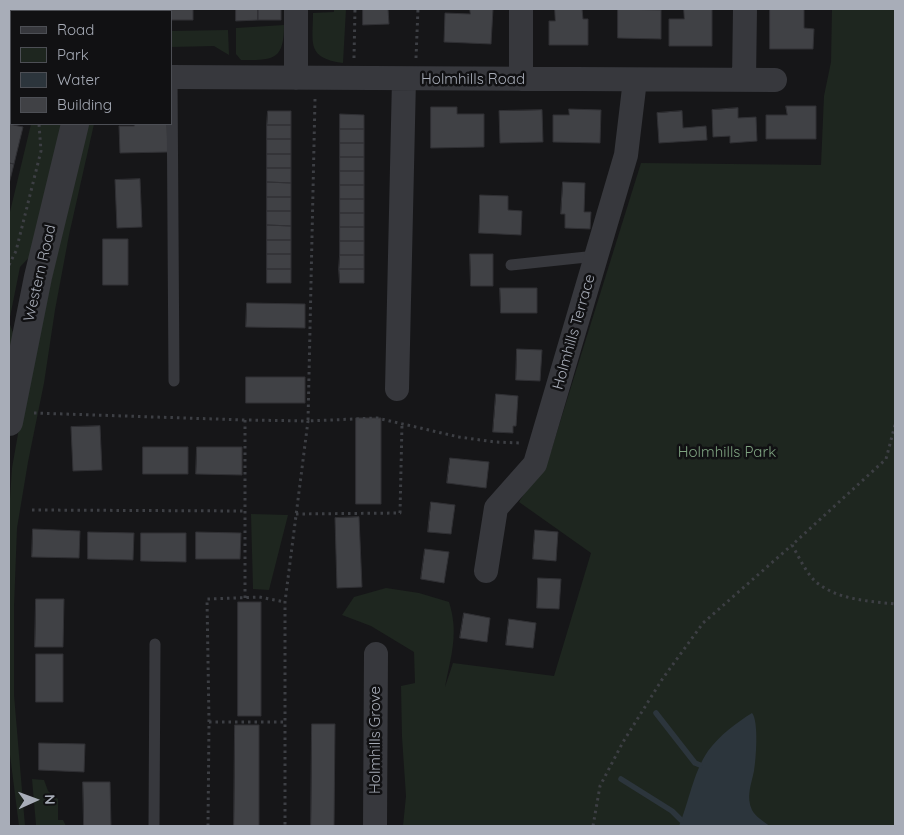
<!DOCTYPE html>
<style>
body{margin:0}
#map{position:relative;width:904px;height:835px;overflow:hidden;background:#161618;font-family:Quicksand,sans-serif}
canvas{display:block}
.frame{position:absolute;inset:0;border:10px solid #a8adb8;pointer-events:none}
.legend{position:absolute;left:10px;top:10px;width:162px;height:115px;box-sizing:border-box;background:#111113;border:1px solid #4d4f55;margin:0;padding:6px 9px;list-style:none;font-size:15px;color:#a8adb8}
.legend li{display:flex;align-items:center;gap:10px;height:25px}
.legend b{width:25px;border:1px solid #4d4f55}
.north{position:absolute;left:10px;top:775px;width:50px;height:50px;-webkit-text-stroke:4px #111113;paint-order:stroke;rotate:88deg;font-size:14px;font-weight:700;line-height:20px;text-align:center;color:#a8adb8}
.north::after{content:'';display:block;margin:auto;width:18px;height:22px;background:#a8adb8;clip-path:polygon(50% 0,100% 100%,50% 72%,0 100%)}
</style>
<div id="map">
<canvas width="904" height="835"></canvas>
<div class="frame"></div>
<ul class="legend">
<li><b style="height:6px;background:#37383d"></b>Road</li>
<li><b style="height:14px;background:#1e261f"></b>Park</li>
<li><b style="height:14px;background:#2c353c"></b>Water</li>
<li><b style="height:14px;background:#404145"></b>Building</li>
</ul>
<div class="north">N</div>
</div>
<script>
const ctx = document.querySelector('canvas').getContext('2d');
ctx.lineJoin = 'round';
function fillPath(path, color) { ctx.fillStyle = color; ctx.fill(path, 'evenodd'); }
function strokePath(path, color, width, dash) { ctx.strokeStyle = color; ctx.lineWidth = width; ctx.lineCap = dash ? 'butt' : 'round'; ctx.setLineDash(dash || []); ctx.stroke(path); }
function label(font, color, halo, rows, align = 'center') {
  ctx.font = font + ' Quicksand,sans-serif'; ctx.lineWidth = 5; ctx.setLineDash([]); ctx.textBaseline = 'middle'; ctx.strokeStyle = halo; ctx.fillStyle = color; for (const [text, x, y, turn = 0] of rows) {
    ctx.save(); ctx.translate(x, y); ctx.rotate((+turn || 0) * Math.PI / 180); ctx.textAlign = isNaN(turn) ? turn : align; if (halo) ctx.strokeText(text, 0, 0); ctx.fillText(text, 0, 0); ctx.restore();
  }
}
const green = new Path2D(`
 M334 9H346L343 63C306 58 313 43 313 13L334 12Z
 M832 9H895V826H403L406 796 402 737 401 686 415 683 414 652 371 626 342 615 354 597 386 588 419 593 449 602C459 633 451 656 445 687L453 663 554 676 591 553 519 502 551 451 641 163 821 165 824 96 831 62Z
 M284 25C284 61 273 60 241 60L236 54V28Z
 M228 30 229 55 214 46 171 47V31Z
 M31 124H68L39 247 20 267 9 322 16 341 9 390V216Z
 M87 124H94L69 235 55 310 44 383 28 462 17 528 14 606V695L25 826H19L9 747V513L12 468 25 394Z
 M251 514 288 515 269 590 253 589Z
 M32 779 44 780 48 791 58 799V820H63L66 826 36 825Z`);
const water = new Path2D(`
 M752 713C759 721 756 760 754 771 751 785 746 797 752 810 755 816 764 822 770 826H679C689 802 693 773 708 751 720 735 736 723 752 713Z`);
const stream = new Path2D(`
 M656 713 695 763 700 765
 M621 779 672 811 681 820`);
const building = new Path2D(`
 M14 9H53V11H13Z
 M164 9H193V20H171V11H164Z
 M236 9H258V20L236 21Z
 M258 9H281V20H258Z
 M363 9H392H388L389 24 363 25Z
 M470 9H493L491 44 444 42 445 13 470 14Z
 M555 9H582L583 19H588V45H549V21H555Z
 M618 9 661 10V39L618 38Z
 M684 9H712V46H669V19H684Z
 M770 9H804V28L814 29 813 49H770Z
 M9 28 11 29V68H9Z
 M786 106H816V139H766V115H787Z
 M431 107H457V114H484V147L431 148Z
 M738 108V118L756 117 757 141 730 143V136L713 137 712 110Z
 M569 109 601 110 600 143 553 142V115H569Z
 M542 110 543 142 500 143 499 111Z
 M268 111H291V125H267Z
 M682 111 683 128 706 126 707 140 659 143 657 113Z
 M340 114 364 115V129H340Z
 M9 124 23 127 14 164 9 163Z
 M134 124H167L168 152 120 153 119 126H134Z
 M267 125H291V139H267Z
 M340 129H364V143H340Z
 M267 139H291V154H267Z
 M340 143H364V157H340Z
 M267 154H291V168H267Z
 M340 157H364V171H340Z
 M9 163 14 164 9 184Z
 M267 168H291V183L267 182Z
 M340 171H364V185H340Z
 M140 179 142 227 117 228 115 180Z
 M267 182 291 183V197H267Z
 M563 182 585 183 584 212H591L590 229 565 228V214H561Z
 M340 185H364V199H340Z
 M480 195 508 196V210L522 211 521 235 479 233Z
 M267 197H291V211H267Z
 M340 199H364V213H340Z
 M267 211H291V226L267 225Z
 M340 213H364V227H340Z
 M267 225 291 226V240H267Z
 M340 227H364V241H340Z
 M103 239H128V285H103Z
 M267 240H291V254H267Z
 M340 241H364V255H340Z
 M267 254H291V269H267Z
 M470 254H493V286H471Z
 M340 255H364V269H339Z
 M267 269H291V283H267Z
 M339 269H364V283H340Z
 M500 288H537V313H501Z
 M247 303 305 304V328L246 327Z
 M517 349 542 350 540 381 516 380Z
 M246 377H305V403H246Z
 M496 394 518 396 516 426H513V433L493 432Z
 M356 418H381V504H356Z
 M100 426 102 470 73 471 71 427Z
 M143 447H188V474H143Z
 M197 447H242V475L196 474Z
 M450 458 489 462 486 488 447 483Z
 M431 502 455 505 451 534 428 532Z
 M359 517 362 587 337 588 335 518Z
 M33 529 80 531 79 558 32 557Z
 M535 530 558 532 556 561 533 559Z
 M88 532 134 533 133 560 88 559Z
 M196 532 241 533 240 559H196Z
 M141 533H186V562L141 561Z
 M425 549 449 552 444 583 421 579Z
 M538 578 561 579 559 609 537 608Z
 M36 599H64L63 647H35Z
 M238 602H261V716H238Z
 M464 613 490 618 487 642 460 638Z
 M509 619 536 623 533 648 506 645Z
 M36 654H63V702H36Z
 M312 724H335L334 826H311Z
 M235 725H259V826H234Z
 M39 743 85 744 84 772 39 770Z
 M83 782H110L111 826H84Z`);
const path = new Path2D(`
 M75 11 76 9
 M354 58 355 9
 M416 58 418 9
 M315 99 308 421 377 418 459 437 495 442 520 443
 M9 265 16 251 41 151 39 124
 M34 413 245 420
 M895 425 886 459 792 545C799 557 806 573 816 582 838 600 868 601 895 604
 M32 510 244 511
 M296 514 400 513 402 424
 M245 598V420L308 421 285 602V826
 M209 722H285
 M208 826 209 722 207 599 259 597 285 602
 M593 826 600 786 623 742 663 678 703 623 792 545`);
const service = new Path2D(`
 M172 77 174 381
 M511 265 596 256
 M154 826 155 644`);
const minor = new Path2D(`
 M521 9V79
 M171 77 775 80
 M296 78V9
 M744 80 745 9
 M397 389 404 79
 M486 571 496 508 535 464 626 155 635 80
 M375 826 376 654`);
const tertiary = new Path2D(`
 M102 11V9
 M9 422 38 277 75 124`);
const streetNames = [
 ["Holmhills Road",473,79],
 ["Western Road",40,273,-77],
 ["Holmhills Terrace",574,332,-74],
 ["Holmhills Grove",375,740,-90]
];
const parkNames = [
 ["Holmhills Park",727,452]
];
fillPath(green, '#1e261f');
fillPath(water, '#2c353c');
strokePath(stream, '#2c353c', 5.5);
fillPath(building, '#404145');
strokePath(building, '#303034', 1);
strokePath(path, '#3d3f44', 3, [2.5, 4]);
strokePath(service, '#37383d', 11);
strokePath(minor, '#37383d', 24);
strokePath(tertiary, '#37383d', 28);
label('15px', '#a8adb8', '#111113', streetNames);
label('15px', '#7fa381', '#111113', parkNames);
</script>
